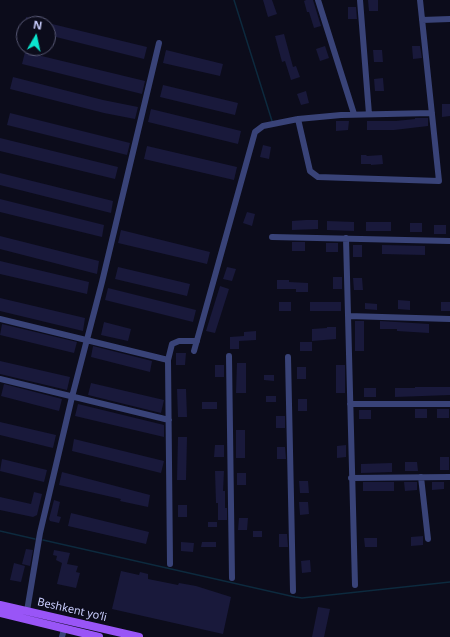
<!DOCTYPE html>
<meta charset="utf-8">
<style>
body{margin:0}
#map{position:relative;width:450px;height:637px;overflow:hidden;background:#0c0c1b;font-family:"Noto Sans",sans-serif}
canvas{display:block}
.north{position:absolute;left:16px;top:16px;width:40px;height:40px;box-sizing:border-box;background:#0c0c1b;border:1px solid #585975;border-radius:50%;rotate:9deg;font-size:11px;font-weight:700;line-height:16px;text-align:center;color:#c9cdfd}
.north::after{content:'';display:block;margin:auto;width:14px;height:18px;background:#0be6cf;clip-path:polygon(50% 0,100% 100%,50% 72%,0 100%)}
</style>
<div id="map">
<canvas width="450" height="637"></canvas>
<div class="north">N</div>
</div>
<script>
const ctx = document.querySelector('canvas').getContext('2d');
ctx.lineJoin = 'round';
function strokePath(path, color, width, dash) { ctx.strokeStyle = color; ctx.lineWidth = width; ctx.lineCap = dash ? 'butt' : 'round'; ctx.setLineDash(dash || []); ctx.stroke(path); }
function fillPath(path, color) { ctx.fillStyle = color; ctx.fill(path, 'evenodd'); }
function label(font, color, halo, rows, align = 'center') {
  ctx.font = font + ' "Noto Sans",sans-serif'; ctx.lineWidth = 3; ctx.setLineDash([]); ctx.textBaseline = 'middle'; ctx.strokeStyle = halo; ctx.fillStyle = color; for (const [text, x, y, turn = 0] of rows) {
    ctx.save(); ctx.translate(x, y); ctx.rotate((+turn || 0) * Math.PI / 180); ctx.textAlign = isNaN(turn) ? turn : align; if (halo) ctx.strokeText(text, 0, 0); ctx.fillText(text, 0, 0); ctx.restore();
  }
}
const stream = new Path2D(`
 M234 0 272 121
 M0 531 35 539
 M43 540 295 597 302 598 450 582`);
const building = new Path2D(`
 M263 0H272L277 14 268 17Z
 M306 0H313L321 26 314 28 309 12H307L304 1Z
 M368 0H378V11H369Z
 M348 7H356L357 19H348Z
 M26 17 47 22V24H25Z
 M48 23 147 47 144 59 48 35Z
 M284 34 293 67 296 66 300 77 291 80 285 61 282 62 275 36Z
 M325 46 329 58 320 61 316 49Z
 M412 46H420L422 58 413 59Z
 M166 50 223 64 220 76 163 63Z
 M373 50H382L383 62H374Z
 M25 52 145 81 142 94 22 64Z
 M13 77 103 100 138 107 135 119 104 113 10 89Z
 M383 78 384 91H375L374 79Z
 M163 85 238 103 235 115 160 97Z
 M306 91 309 103 301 105 297 94Z
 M442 104H450V116L442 117Z
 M151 109 241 131 238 144 148 122Z
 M10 113 130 143 127 155 7 125Z
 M415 118H428V126L394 130H367V121H396L415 119Z
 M336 121H349L348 130 336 131Z
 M0 138 118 167 115 179 0 151Z
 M263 145 271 147 269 159 260 157Z
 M147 146 237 167 234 180 144 159Z
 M361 155H366L367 156 382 155 383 164 371 165V164H361Z
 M0 173 113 201 111 213 0 185Z
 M0 199 104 225 102 237 0 212Z
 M247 212 255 214 252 226 243 223Z
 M306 220H318V229L292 230V221Z
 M327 221 354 222V231L327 230Z
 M366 222H391V231H366Z
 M410 223H422V232H410Z
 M434 225H446V234H434Z
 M121 230 210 252 207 264 118 243Z
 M0 236 99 261 97 274 0 249Z
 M292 242H305V251H292Z
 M326 243H338V252H326Z
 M353 245H362V257H353Z
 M382 245 425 246V255L382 254Z
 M0 261 89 282 87 294 0 274Z
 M118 267 190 284 187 296 115 279Z
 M227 267 236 269 232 281 223 279Z
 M333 277H342V289H333Z
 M353 278H362L363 290H354Z
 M277 280H289V282L308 283V292H296V289H277Z
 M220 286 229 289 215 333 206 331Z
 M108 288 196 310 193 322 105 300Z
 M0 298 85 318 83 331 0 311Z
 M398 300 410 301V310L398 309Z
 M279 302H291V311H279Z
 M310 302H341V311H310Z
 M441 302H450V311H441Z
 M365 303 377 304V310L365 309Z
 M355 321H364V351H355Z
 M380 321 429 324V333L397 331V329H380Z
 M104 322 131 329 128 341 101 335Z
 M2 324 77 342 74 353 0 335Z
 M327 327H336V339L312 341V329L327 328Z
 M256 331V340L239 341V349H230V337L244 336V332Z
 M300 342H312V351H300Z
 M93 346 152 361 150 372 91 357Z
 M176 353H186L185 365H176Z
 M0 361 70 377 67 390 0 374Z
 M237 363H246V393H236Z
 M215 365H224V377H215Z
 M336 365H345V393H336Z
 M297 367H306V379H297Z
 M264 375H274V381L264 380Z
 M91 383 164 400 161 413 88 395Z
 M4 384 62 399 59 411 1 396Z
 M415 387H450V395L395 397V388H415Z
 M364 388H376V397H364Z
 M177 389H186L187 417H178Z
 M266 396H276V402H266Z
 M298 399H307V411H298Z
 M202 402H217V409H202Z
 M78 404 164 425V437L75 416Z
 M415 409H427V418H415Z
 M437 409H449V418H437Z
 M359 410H371V419H359Z
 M276 416H285V428H276Z
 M0 422 56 435 53 448 0 435Z
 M236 430H245V458H236Z
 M178 437H187L186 480H177Z
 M74 439 164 461 161 473 72 451Z
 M215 445H224V457H214Z
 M346 445V457L337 458V446Z
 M277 447H285L286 459H277Z
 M440 457H449V470H440Z
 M2 459 47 470 44 482 0 471Z
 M405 462H417L418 471H405Z
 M392 463V472L361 473V464Z
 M215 471H224L223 491H225V508H227V520H218V503H216Z
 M62 472 150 495 148 507 120 501 121 499 59 485Z
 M237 473H246V485H237Z
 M299 481H308L309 493H300Z
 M363 482H394V491H363Z
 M404 482H417V490L405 491Z
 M432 482H444V489L432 490Z
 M34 492 42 494 37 515 33 517 0 510V497L31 504Z
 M54 500 60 502 57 516 61 517 59 523 50 521 49 519Z
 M299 502H308L309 514 300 515Z
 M178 505H187V517H178Z
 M71 513 149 532 146 544 68 526Z
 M239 518H248L247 530H238Z
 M208 522H217V527H208Z
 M253 531H262V537H253Z
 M279 534H287L288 547H279Z
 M423 536V545L411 546V537Z
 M364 538H377V547H365Z
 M181 542 194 543 193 552 181 551Z
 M202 542H216V547H201Z
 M26 549 33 550 30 566 22 564Z
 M54 550 70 553 67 564 78 566 76 572 80 573 76 588 57 584 62 563 56 560 57 556 53 555Z
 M310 560 311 572 302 573 301 561Z
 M14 563 25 566 21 582 10 580Z
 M121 571 139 575 140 572 148 574V579L178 585 179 583 196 586 231 597 223 634 112 609Z
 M318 607 330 609 324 637H312Z`);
const minor = new Path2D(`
 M318 0 354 114
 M360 0 369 114
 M422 20 450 19
 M298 119 310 171 318 177 439 181 420 0
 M272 237 450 241
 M346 238 355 585
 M348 316 450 319
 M0 319 168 360
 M194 351 255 132 263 126 298 119 341 115 432 113
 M229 356 232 578
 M288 357 293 591
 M0 379 169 420
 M350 404H450
 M421 477 428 539
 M351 478 450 477
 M170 564 168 360 172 344 179 341H197
 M27 611 40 533 72 397 102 282 159 43
 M62 637 64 629`);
const major = new Path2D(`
 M0 605 139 637
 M0 613 99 637`);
const streetNames = [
 ["Beshkent yoʻli",72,610,13]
];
strokePath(stream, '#0d2a3e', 1.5);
fillPath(building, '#19193b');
strokePath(minor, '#394378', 6);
strokePath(major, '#9955f7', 8);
label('11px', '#c9cdfd', '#0c0c1b', streetNames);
</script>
